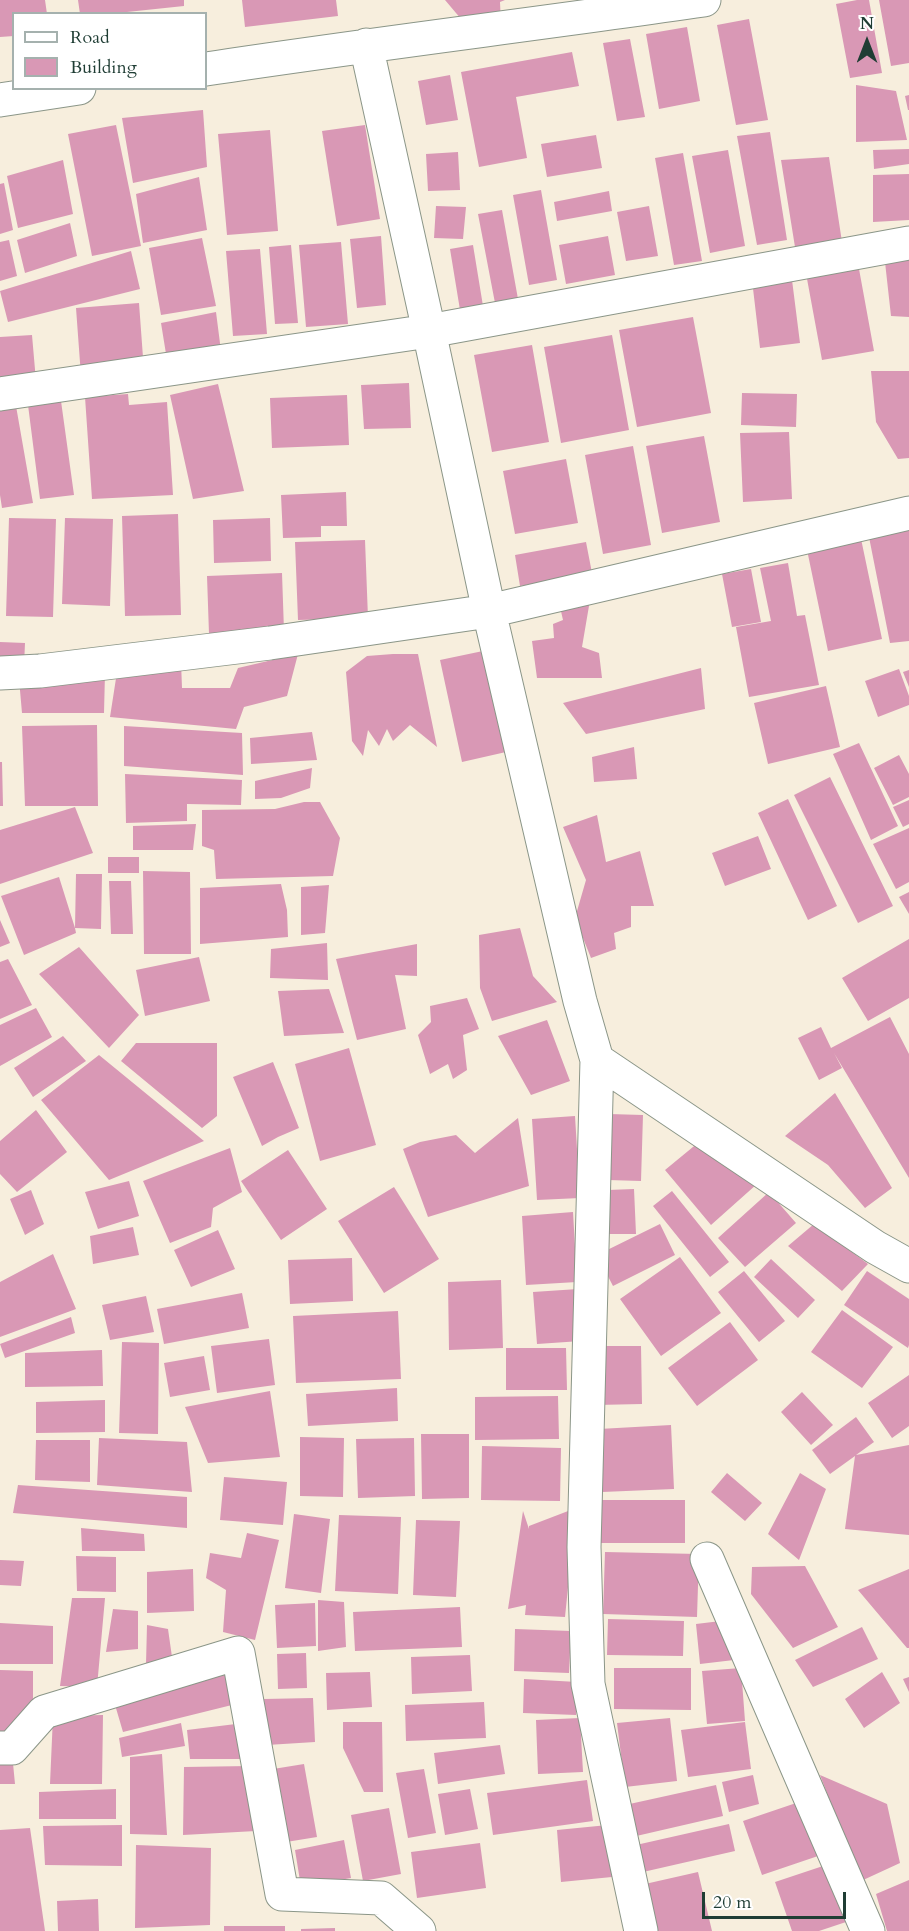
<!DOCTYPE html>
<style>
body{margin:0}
#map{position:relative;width:909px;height:1931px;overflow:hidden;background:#f7eedd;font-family:Cardo,serif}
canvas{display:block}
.legend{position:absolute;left:12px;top:12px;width:195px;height:78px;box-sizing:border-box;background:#fff;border:2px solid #a5b1ae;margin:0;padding:8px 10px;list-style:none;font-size:18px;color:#1f3d34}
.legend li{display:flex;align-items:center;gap:12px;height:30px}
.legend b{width:30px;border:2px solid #a5b1ae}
.north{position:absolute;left:837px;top:12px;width:60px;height:60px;-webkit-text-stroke:4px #fff;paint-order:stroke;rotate:0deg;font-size:16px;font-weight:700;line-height:24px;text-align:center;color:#1f3d34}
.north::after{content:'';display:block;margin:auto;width:21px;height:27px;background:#1f3d34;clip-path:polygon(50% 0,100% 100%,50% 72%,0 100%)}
.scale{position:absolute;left:702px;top:1892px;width:144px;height:27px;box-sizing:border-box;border:3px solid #1f3d34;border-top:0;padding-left:8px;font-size:18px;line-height:21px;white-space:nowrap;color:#1f3d34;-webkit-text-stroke:4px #fff;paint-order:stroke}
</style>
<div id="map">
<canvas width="909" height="1931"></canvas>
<ul class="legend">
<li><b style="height:8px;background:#fff"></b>Road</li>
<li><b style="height:16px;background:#d998b5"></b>Building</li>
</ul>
<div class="north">N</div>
<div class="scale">20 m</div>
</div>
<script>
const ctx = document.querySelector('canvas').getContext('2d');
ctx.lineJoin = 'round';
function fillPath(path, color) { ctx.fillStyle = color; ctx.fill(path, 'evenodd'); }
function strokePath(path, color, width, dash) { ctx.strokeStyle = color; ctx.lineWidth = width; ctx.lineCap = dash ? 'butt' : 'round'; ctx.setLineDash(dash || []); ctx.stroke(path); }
const building = new Path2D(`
 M0 0H45L47 14H14V36L0 37Z
 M78 0H184V6L108 14H80Z
 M242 0H336L338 16 245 27Z
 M445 0H505L500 2 501 25 467 26Z
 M857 0H869L882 73 850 78 836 4Z
 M879 0H909V63L891 66Z
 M749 19 768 120 736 125 717 25Z
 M687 27 700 101 659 109 646 34Z
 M630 39 645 117 617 121 603 43Z
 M572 52 579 86 516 97 527 158 479 167 461 72Z
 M450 75 458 120 426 125 418 81Z
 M856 85 896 91 907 140 856 142Z
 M909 95V110H908L905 96Z
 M203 110 207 167 133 183 122 118Z
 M116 125 141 246 92 256 68 134Z
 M365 125 380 219 337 226 322 131Z
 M270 130 278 231 227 235 218 134Z
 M770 132 787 240 757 245 737 136Z
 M596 135 602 168 547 177 541 144Z
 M909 149V164L874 169 873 150Z
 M728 150 745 246 710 253 692 156Z
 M458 152 460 190 428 191 426 154Z
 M683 153 702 261 674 265 655 158Z
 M829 157 842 242 795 247 781 160Z
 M63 160 73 214 18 228 7 176Z
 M909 174V220L873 222V175Z
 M199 177 207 230 143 243 136 194Z
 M4 183 13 230 0 234V184Z
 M541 190 557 280 529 285 513 195Z
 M609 191 612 211 557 221 554 202Z
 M436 206 466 207 463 239 434 238Z
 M649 206 658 256 626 261 617 212Z
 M502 210 518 299 495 303 478 214Z
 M70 223 77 256 25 273 17 240Z
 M381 236 386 305 357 308 350 239Z
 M608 236 615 275 566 284 559 245Z
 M202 238 216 306 161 315 149 248Z
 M9 240 17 276 0 281V242Z
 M341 242 348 324 306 327 299 245Z
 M291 245 298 323 275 324 269 247Z
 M473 245 483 306 460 310 450 249Z
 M260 249 267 334 233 336 226 251Z
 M909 249V317L891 316 884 253Z
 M131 251 140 289 8 322 0 291Z
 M857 258 874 351 822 360 805 268Z
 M791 272 800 343 760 348 752 280Z
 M139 303 144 371 81 376 76 308Z
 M216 312 221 351 167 360 161 323Z
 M693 317 711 413 637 427 619 330Z
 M32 335 36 381 0 383V337Z
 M612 335 629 430 561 443 544 347Z
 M532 345 549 442 492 452 474 355Z
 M871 371H909V458L898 459 876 422Z
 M409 383 411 428 364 429 361 385Z
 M218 384 244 491 193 499 170 395Z
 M742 393 797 394 796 427 741 425Z
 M128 394 129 405 167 402 173 495 92 499 85 397Z
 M347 395 349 445 272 448 270 398Z
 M61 401 74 495 40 499 28 405Z
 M16 406 33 503 2 508 0 495V409Z
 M789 432 792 499 743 502 740 433Z
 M704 436 720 522 662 533 646 446Z
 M633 446 651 545 603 554 585 455Z
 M566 459 578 523 515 534 503 471Z
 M346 492 347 526H321V537L283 538 281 495Z
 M178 514 181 615 125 616 122 516Z
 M9 518 56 519 53 617 6 616Z
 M65 518 113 519 110 606 62 604Z
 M270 518 271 561 214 563 213 520Z
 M909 529V641L890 643 868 532Z
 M860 534 882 639 828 651 806 545Z
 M365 540 368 618 298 620 295 542Z
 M586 542 592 573 520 586 515 555Z
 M788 563 797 616 805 615 819 685 749 697 736 627 771 621 760 568Z
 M751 569 761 622 732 627 722 574Z
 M282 573 284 631 209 634 207 576Z
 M590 600 582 647 599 653 602 678H537L532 641 554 638 553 624 563 620 560 607Z
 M0 642 25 643 24 666H0Z
 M483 651 506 752 462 762 440 660Z
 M298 654 287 696 244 707 236 729 110 717 117 672 181 662 182 688H230L238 668Z
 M393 654H418L437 747 410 725 393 741 387 729 379 746 368 730 363 756 352 741 346 672 367 656Z
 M701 668 705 709 586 734 563 703Z
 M899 669 909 696V705L878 717 865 681Z
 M909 670V687L903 672Z
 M105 673 104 713H22L19 679Z
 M826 686 840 747 768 764 754 703Z
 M97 725 98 806H25L22 726Z
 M124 726 242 733 243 775 124 766Z
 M312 732 317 760 251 764 250 738Z
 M859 743 898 826 871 840 833 754Z
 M634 747 637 779 594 782 592 757Z
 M899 755 909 774V797L893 805 874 768Z
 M0 762H2L3 806H0Z
 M312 768 310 788 281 798 255 799V781Z
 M125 774 242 780 241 805 187 804V821L126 823Z
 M830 777 893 906 858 923 794 795Z
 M788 799 837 906 808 920 758 813Z
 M909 800V824L903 827 893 807Z
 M304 802H320L340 838 333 876 216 879 214 850 202 846V810L275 809Z
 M75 807 93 853 0 884V830Z
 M597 815 606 862 640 851 654 906H631V927L614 933 616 949 591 958 575 918 586 880 563 827Z
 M196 824 193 850H133V826Z
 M909 828V882L896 889 873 844Z
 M758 836 771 869 725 886 712 853Z
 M108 857H139V873H108Z
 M143 871 190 872 191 954H144Z
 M76 874H102L101 929 75 928 76 933 24 955 1 896 59 877 75 928Z
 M109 881H131L133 934H111Z
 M281 884 287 910 288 937 200 944V888Z
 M329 885 325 933 301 935V887Z
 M909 892V914L899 897Z
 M0 920 10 943 0 947Z
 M520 928 533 976 557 1002 492 1021 480 988 479 935Z
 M909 939V998L868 1021 842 978Z
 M327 943 328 980 270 978 271 949Z
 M417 944V976L395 975 406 1029 357 1040 336 959Z
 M79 947 139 1015 109 1048 39 974Z
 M199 957 210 1001 145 1016 136 970Z
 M8 959 32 1005 0 1019V962Z
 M329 989 344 1033 284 1036 278 991Z
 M467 998 479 1029 463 1035 467 1070 453 1079 448 1064 430 1074 418 1035 431 1022 430 1006Z
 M36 1008 52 1037 0 1066V1025Z
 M890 1017 909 1054V1178L834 1053 842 1068 819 1080 798 1038 821 1027 831 1048Z
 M547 1020 570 1081 531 1095 498 1036Z
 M63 1036 86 1061 33 1097 14 1068Z
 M136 1043H217V1116L202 1128 121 1061Z
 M349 1048 376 1145 320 1161 295 1064Z
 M99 1055 204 1141 109 1180 41 1100Z
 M273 1062 299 1128 278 1137 262 1146 233 1077Z
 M835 1093 892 1188 865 1208 828 1165 785 1136Z
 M36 1110 67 1152 17 1192 0 1174V1141Z
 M609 1114 643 1115 641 1181 608 1180Z
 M575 1116 580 1198 537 1200 532 1119Z
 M518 1118 529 1186 428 1217 403 1149 420 1142 456 1135 475 1153Z
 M699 1142 757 1184 711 1225 665 1170Z
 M230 1148 242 1192 213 1208 211 1227 170 1243 143 1181Z
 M288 1150 327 1209 281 1240 241 1181Z
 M129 1181 139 1216 98 1229 85 1192Z
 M394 1187 439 1259 384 1293 338 1221Z
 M634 1189 636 1234H609L608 1190Z
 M31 1190 44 1224 25 1235 10 1199Z
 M672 1191 729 1262 710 1277 653 1206Z
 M769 1192 796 1223 745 1267 718 1238Z
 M573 1212 577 1282 526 1285 522 1216Z
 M660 1224 675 1255 613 1286 597 1255Z
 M814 1224 868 1264 842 1291 788 1246Z
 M133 1227 139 1255 93 1264 90 1236Z
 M218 1230 235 1269 191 1287 174 1250Z
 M53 1254 76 1309 0 1337V1282Z
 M680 1257 721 1313 661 1356 620 1299Z
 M352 1258 353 1301 290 1304 288 1260Z
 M771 1259 815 1300 798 1318 754 1277Z
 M744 1271 785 1321 759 1342 718 1292Z
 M867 1271 909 1299V1345L908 1348 844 1305Z
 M501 1280 503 1348 449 1350 448 1282Z
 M578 1289 581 1341 537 1344 533 1292Z
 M242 1293 249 1328 164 1344 157 1309Z
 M146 1296 154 1332 110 1340 102 1305Z
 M842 1310 893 1347 862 1388 811 1352Z
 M398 1311 401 1379 296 1383 293 1316Z
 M71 1317 75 1333 5 1358 0 1344Z
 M730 1322 758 1360 697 1406 668 1368Z
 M269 1339 275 1385 217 1393 211 1346Z
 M122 1342 159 1343 158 1434 119 1433Z
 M595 1346H641L642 1404 596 1405Z
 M506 1348H566L567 1390H506Z
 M102 1350 103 1386 25 1387V1353Z
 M204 1356 210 1390 170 1397 164 1363Z
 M909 1375V1426L892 1438 868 1403Z
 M397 1388 398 1421 308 1426 306 1394Z
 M270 1391 280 1457 208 1463 185 1407Z
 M802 1392 833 1425 811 1445 781 1412Z
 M558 1396 559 1439 475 1440V1397Z
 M105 1400V1432L36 1433V1402Z
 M856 1417 874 1442 856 1455 909 1445V1535L845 1529 855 1456 830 1474 812 1450Z
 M671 1425 674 1489 602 1492 599 1429Z
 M421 1434H469V1498L422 1499Z
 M300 1437 344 1438 343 1497 300 1496Z
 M99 1438 187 1442 192 1492 97 1485Z
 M414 1438 415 1496 358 1498 356 1439Z
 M36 1440H90V1482L35 1480Z
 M482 1446 561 1448 560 1501 481 1500Z
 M727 1473 762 1503 745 1521 711 1492Z
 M800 1473 826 1489 799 1560 768 1534Z
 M224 1477 287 1482 283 1525 220 1520Z
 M18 1485 187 1497V1528L13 1513Z
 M601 1500H685V1543H601Z
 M576 1508 565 1617 525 1615 526 1605 508 1609 523 1511 529 1529V1526Z
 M294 1514 330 1519 321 1593 285 1588Z
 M339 1515 401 1517 398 1594 335 1591Z
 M416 1520 460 1521 456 1597 413 1595Z
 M81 1528 144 1534 145 1551H82Z
 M247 1533 279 1540 255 1640 223 1632 226 1590 206 1578 210 1553 241 1558Z
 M605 1552 699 1554 697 1617 603 1614Z
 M76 1556 116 1557V1592L77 1591Z
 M0 1560 24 1561 21 1586 0 1585Z
 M805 1566 838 1627 793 1648 751 1594 752 1567Z
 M193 1569 194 1611 147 1613V1572Z
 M909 1569V1648H907L858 1590Z
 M72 1598H105L97 1687 60 1686Z
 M318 1600 344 1602 346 1647 318 1651Z
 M315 1603 316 1646 277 1648 275 1605Z
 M460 1607 462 1647 355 1651 353 1612Z
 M113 1609 138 1611V1649L106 1652Z
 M608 1619 684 1621 683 1656 607 1655Z
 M729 1620 734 1660 700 1664 696 1624Z
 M0 1623 53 1626V1664H0Z
 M147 1625 168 1629 173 1664H146Z
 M862 1627 878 1659 813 1687 795 1660Z
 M515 1629 571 1631 569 1673 514 1671Z
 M306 1653 307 1688 278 1689 277 1654Z
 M470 1655 472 1691 412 1694 411 1657Z
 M231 1668 240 1703 123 1732 113 1698Z
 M614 1668H691V1710L614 1709Z
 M741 1668 745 1721 707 1724 702 1671Z
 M0 1670 33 1671V1715L18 1733H0Z
 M370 1672 372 1707 327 1710 326 1673Z
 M882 1672 900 1703 864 1728 845 1699Z
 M909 1677V1692L903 1679Z
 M524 1679 577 1682 576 1715 523 1713Z
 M313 1698 315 1742 267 1745 264 1699Z
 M484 1702 486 1738 406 1741 405 1705Z
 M103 1715 102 1784H50L53 1716Z
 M580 1718 583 1772 538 1774 536 1720Z
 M670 1718 677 1781 625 1787 617 1723Z
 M343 1722H382L383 1792H364L343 1748Z
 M745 1722 751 1769 688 1777 681 1730Z
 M181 1723 185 1746 122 1757 119 1738Z
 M244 1723 250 1759H190L187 1730Z
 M500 1745 505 1774 438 1784 434 1753Z
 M0 1753H12L15 1784H0Z
 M162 1754 167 1835 130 1834V1757Z
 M304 1764 317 1837 280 1843 267 1770Z
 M250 1766 256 1831 183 1835 184 1767Z
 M424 1769 436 1833 408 1838 396 1773Z
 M753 1775 759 1804 729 1812 722 1782Z
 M820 1775 887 1804 900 1863 861 1881Z
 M587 1780 593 1821 493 1835 487 1793Z
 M716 1785 723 1816 632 1837 625 1805Z
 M116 1789V1819H39V1792Z
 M470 1789 478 1829 445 1835 438 1794Z
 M802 1801 821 1855 762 1875 743 1821Z
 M389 1808 401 1874 363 1881 351 1815Z
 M729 1824 735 1851 643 1872 636 1845Z
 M122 1825V1866L45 1865 43 1826Z
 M608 1825 612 1877 561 1882 557 1830Z
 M30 1828 45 1931H0V1830Z
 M344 1840 351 1878 301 1887 295 1850Z
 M480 1843 486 1888 417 1898 411 1852Z
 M136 1845 211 1848 210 1925 135 1928Z
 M832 1863 852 1920 819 1931H792L775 1882Z
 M698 1872 712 1931H656L645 1884Z
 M909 1880V1931H887L876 1894Z
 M98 1899 99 1931H58L57 1901Z
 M224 1926H285V1931H224Z
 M335 1928V1931H301V1929Z`);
const minor = new Path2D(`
 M366 45 429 331 489 611 580 1001 597 1060 584 1547 588 1684 641 1931
 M206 69C371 44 538 24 704 0
 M0 100 79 88
 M0 394 429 331 909 243
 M0 673 40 671 270 643 489 611 909 513
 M597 1060 875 1247 909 1266
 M707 1559 868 1931
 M0 1748H12L44 1712 238 1653 282 1894 381 1898 419 1931`);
fillPath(building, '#d998b5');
strokePath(minor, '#8b9688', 35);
strokePath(minor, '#fff', 33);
</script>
